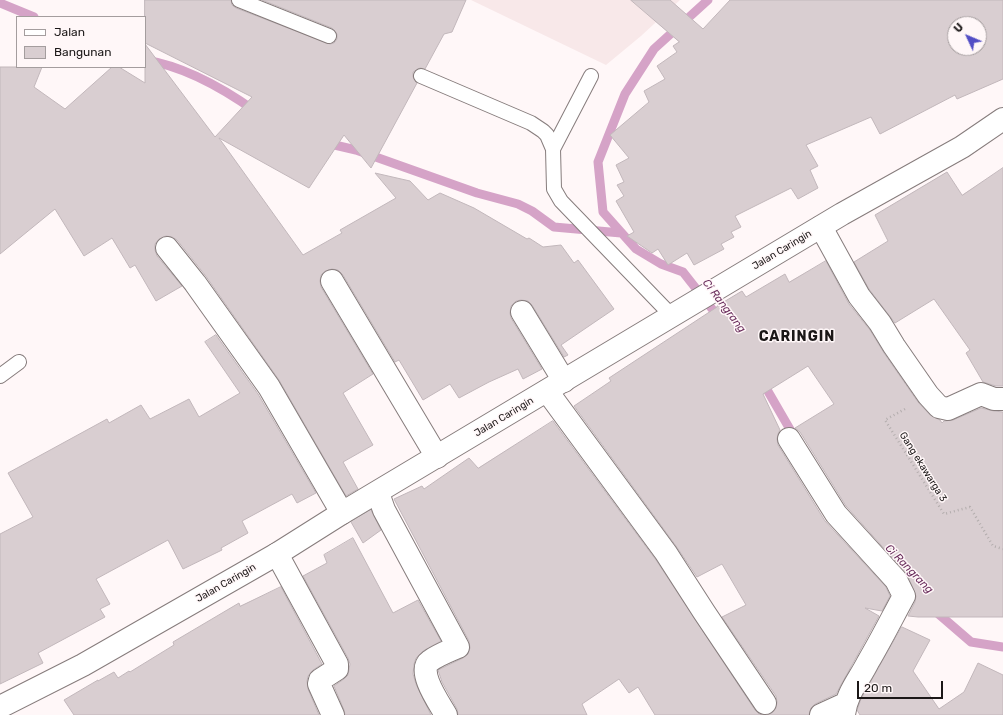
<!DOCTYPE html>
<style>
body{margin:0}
#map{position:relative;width:1003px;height:715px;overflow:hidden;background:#fff7f8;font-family:Rubik,sans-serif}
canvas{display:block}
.legend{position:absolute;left:16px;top:16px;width:130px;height:52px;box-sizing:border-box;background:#fff7f8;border:1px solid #a49d9e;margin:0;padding:5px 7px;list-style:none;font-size:12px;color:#1b1717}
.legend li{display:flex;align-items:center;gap:8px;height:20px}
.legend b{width:20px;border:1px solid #a49d9e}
.north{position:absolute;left:947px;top:16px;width:40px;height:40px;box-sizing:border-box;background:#fff7f8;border:1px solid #a49d9e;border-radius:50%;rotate:314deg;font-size:11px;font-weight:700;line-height:16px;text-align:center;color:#1b1717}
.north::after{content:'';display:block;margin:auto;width:14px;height:18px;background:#524ec5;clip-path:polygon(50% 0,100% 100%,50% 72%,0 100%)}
.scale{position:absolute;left:857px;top:681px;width:86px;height:18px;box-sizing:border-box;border:2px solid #1b1717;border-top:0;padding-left:5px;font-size:12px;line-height:14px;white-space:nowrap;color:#1b1717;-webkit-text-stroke:3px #fff7f8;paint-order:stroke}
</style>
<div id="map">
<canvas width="1003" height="715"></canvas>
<ul class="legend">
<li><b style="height:5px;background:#fff"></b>Jalan</li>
<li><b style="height:11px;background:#d9ced1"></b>Bangunan</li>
</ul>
<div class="north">U</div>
<div class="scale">20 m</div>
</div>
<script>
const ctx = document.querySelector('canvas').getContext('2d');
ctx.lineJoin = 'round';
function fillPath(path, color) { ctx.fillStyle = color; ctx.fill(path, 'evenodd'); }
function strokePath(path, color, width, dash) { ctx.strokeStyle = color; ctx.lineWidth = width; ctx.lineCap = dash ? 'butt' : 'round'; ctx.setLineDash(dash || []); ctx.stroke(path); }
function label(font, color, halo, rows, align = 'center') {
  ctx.font = font + ' Rubik,sans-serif'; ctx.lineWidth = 3; ctx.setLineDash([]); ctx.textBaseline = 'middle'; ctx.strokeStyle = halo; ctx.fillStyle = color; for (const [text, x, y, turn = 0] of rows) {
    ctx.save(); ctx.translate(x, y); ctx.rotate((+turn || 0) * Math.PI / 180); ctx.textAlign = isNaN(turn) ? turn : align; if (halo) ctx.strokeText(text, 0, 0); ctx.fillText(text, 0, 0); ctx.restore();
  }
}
const built = new Path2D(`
 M471 0H680L641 36 606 65Z`);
const stream = new Path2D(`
 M708 0 654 49 625 94 598 162 603 212 636 249 661 264 683 272 720 319
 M0 3 34 17
 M145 60C183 66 224 89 255 111
 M326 143 356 150 477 193 518 204 532 211 554 227 621 233
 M762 381 795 438
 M905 585 971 642 1003 647`);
const building = new Path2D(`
 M145 0H231L232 5 236 8 330 44 334 43 337 39V34L332 28 262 0H466L452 32 444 34 425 69 420 68 413 72V77L417 83 371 168 344 135 309 188 219 138 303 255 342 233 340 230 396 198 375 173 410 181 428 200 440 193 474 208 527 239 529 238 543 247 561 245 574 263 578 260 614 309 561 345 568 355 564 357 532 305 528 301 521 300 516 301 511 306 510 313 511 318 542 369 523 379 518 369 489 382 459 398 450 384 423 400 399 360 395 362 343 275 338 270 332 269 325 271 321 275 320 281 321 287 373 374 343 393 373 445 343 462 358 489 346 496 279 380 205 275 177 240 172 237 166 236 159 239 155 244V250L157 256 182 286 156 301 135 265 130 268 112 238 84 256 55 209 0 254V67H42L34 87 65 109 112 67H119L145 83V44L215 137 252 97 145 43Z
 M631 0H670L703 29 730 0H1003V79L957 99 955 95 880 134 871 117 806 145 818 166 810 170 818 188 798 199 791 188 735 216 741 227 731 232 734 237 721 244 724 249 694 265 687 253 668 265 658 249 652 253 627 236 634 232 616 201 624 196 617 185 624 182 616 165 629 158 610 135 649 102 644 91 665 79 657 66 677 52 673 46 679 42ZM955 24H979V48H955Z
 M1003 168V386H996L983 382 966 353 970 350 934 299 895 323 869 289 854 262 888 241 875 215 947 172 962 195Z
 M826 261 849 304 870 330 884 353 918 402 930 415 940 420 942 423 944 421 953 420 981 408 994 411 1003 412V617H918L908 616 915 602 916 596 907 574 846 506 800 432 795 428 834 404 808 366 763 394 780 430 778 434 777 439 778 445 825 521 886 587 890 596 882 611 865 608 879 616 836 694 815 704 811 708 809 715H767L772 713 776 708 777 702 776 696 722 617 746 605 722 564 697 577 676 546 574 406 611 381 609 378 717 307V306L742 291 746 297 785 274 789 282Z
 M216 335 258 394 316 493 297 503 292 494 242 521 248 533 221 548 222 550 183 569 168 540 96 579 110 604 100 609 105 617 38 653 43 663 0 684V534L33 517 8 473 107 419 109 423 141 405 150 419 189 399 199 417 240 393 205 342Z
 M553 421 656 560 755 710 759 714 763 715H655L638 687 629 693 619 679 582 704 587 715H458L457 709 442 682 438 670 463 658 468 654 470 648 469 641 394 499 422 486 424 489 469 458 478 468Z
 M371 510 381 530 363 543 351 522Z
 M353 538 393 613 418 600 441 641 423 651 416 658 414 664 413 674 416 684 431 715H345L344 710 334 686 344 679 348 675 350 664 348 658 303 576 327 563 324 555Z
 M281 587 322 664 313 670 308 676 307 681 308 689 319 715H74L64 700 98 680V681L114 672 118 678 129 671 130 672 174 645 173 642 239 603 240 606Z
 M902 627 930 640 913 671 939 709 964 692 978 663 1003 675V715H860L857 710 861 699Z`);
const path = new Path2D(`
 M905 409 885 420 944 514 970 507 993 546 1003 549`);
const lane = new Path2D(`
 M239 0 329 36
 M421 76 531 123 543 131 547 135 553 149 554 189 561 201 672 316
 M553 149 591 76
 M0 376 19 362`);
const street = new Path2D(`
 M821 227 859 296 880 323 894 346 928 395 939 407 948 409 981 394 994 399H1003
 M167 248 195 283 269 387 342 513
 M332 281 437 457
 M522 312 564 381
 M547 391 666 553 704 612 765 703
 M789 439 836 514 896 580 904 596C892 618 881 640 868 662 859 680 846 694 844 715
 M378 493 384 510 458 647C449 651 438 655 430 661 416 671 440 704 446 715
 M277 554 337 664V669L320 680 319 684 333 715
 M821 715 845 704`);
const secondary = new Path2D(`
 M0 707 83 665 277 554 342 513 842 214 962 147 1003 119`);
const streetNames = [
 ["Jalan Caringin",782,250,-31],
 ["Jalan Caringin",504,417,-31],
 ["Gang ekawarga 3",923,467,58],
 ["Jalan Caringin",226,583,-30]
];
const waterNames = [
 ["Ci Rangrang",724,306,53],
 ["Ci Rangrang",909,569,46]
];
const districtNames = [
 ["CARINGIN",797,337]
];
fillPath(built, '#f8e8e9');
strokePath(stream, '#d5a3c7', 9);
fillPath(building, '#d9ced1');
strokePath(building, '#c2b7bb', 1);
strokePath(lane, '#867c7c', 16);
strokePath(street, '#867c7c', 24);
strokePath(secondary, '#867c7c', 24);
strokePath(path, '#b3adad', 2.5, [1, 3]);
strokePath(lane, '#fff', 14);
strokePath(street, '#fff', 22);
strokePath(secondary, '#fff', 22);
label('10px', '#1b1717', '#fff7f8', streetNames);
label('italic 11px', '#6a2e5d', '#fff7f8', waterNames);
ctx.letterSpacing = '1px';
label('bold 14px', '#1b1717', '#fff7f8', districtNames);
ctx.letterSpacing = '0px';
</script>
